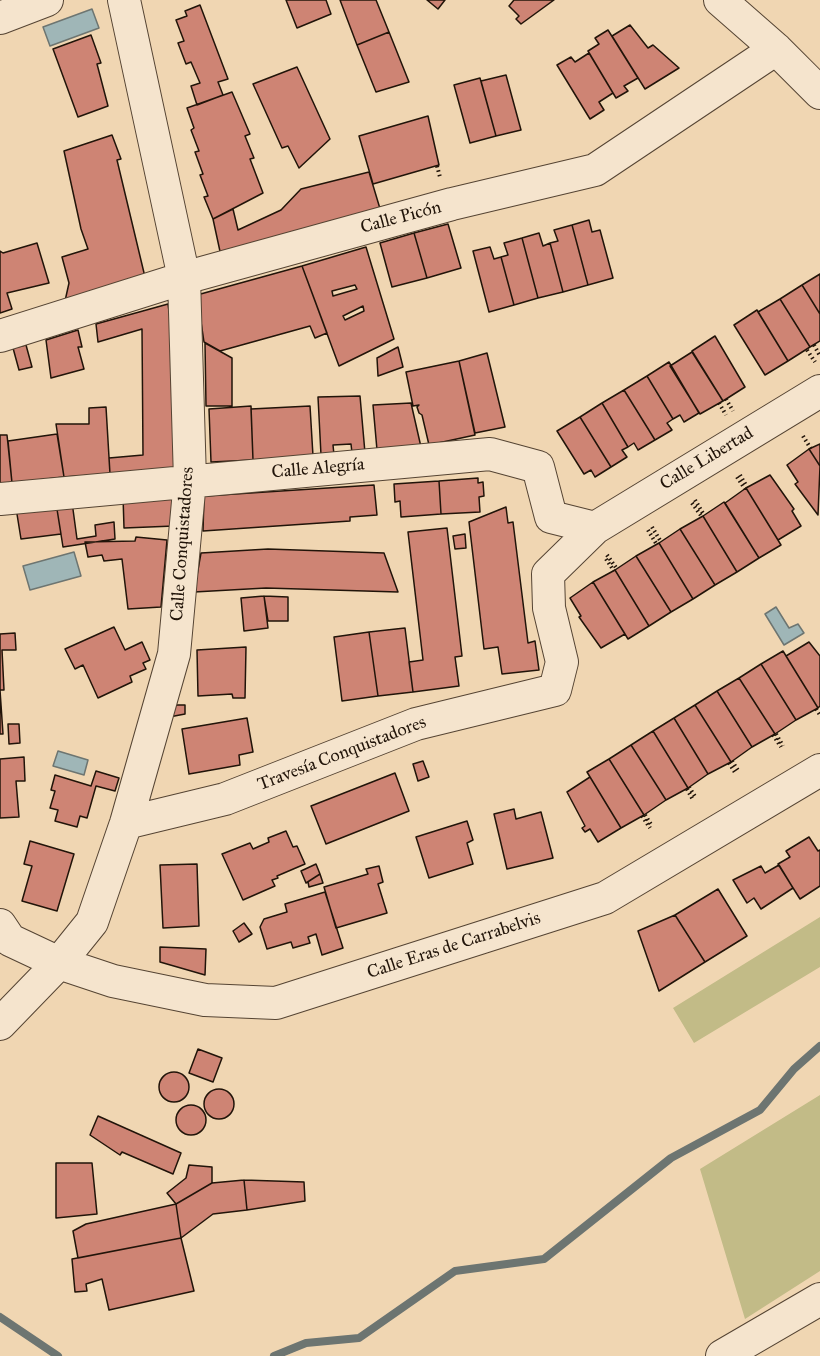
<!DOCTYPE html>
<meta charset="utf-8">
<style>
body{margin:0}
canvas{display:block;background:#f0d6b2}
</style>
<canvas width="820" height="1356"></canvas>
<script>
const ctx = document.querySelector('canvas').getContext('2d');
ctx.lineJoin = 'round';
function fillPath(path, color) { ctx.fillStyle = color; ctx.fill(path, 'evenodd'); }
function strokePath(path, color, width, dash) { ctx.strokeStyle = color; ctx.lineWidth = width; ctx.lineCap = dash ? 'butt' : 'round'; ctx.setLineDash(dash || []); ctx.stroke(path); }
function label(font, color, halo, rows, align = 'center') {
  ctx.font = font + ' "IM FELL Great Primer",serif'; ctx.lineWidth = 4.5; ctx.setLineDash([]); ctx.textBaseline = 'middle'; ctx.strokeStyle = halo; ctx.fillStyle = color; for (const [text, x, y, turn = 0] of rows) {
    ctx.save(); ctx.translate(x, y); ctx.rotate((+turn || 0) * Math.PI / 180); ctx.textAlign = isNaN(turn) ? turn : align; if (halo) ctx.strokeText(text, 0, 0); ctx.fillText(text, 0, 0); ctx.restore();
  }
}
const green = new Path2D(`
 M820 917V967L694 1043 673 1008Z
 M820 1095V1271L745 1319 700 1169Z`);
const water = new Path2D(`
 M92 9 99 28 50 46 43 27Z
 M74 552 81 576 30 590 23 566Z
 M776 607 789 628 798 624 804 633 784 645 765 614Z
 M58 751 88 760 84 775 53 766Z`);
const stream = new Path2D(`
 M0 1317 58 1356
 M274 1356 306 1343 359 1338 455 1271 544 1259 671 1158 760 1110 794 1069 820 1046`);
const building = new Path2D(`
 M286 0H326L331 14 297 28Z
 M340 0H376L389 32 357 45Z
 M427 0H445L438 9Z
 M514 0H554L521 24 516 19 519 16 509 6Z
 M200 5 228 79 218 82 223 95 197 105 191 86 200 83 191 62 186 64 178 43 184 41 176 20 187 16 185 11Z
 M630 25 648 48 653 45 679 68 645 89 612 36Z
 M608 30 638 78 624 86 628 91 616 98 588 51 599 44 595 38Z
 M389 32 409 82 376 92 357 45Z
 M91 35 101 63 97 64 108 106 78 117 53 49Z
 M589 53 613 93 599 102 604 110 590 119 557 65 571 57 575 62Z
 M297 67 330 139 299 168 288 146 282 148 253 84Z
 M506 75 521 130 496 136 481 81Z
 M480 78 496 136 470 143 454 85Z
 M232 92 250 134 245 136 254 158 250 159 263 193 213 219 204 197 208 196 200 175 203 174 195 152 199 151 191 130 194 128 187 108Z
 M428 116 439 165 373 184 359 136Z
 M112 135 121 159 117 160 145 277 65 301 69 283 62 257 88 249 81 229 64 151Z
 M369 172 381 212 221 256 213 219 233 209 238 230 281 210 301 189Z
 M589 220 592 232 600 230 613 278 588 285 572 225Z
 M448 224 461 268 427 278 414 233Z
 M572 225 588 285 563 292 550 243 558 241 554 230Z
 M414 233 427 278 392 287 380 243Z
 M539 233 543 246 550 243 563 292 538 298 522 238Z
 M522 238 538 298 514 305 501 257 508 255 504 243Z
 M37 243 49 283 7 293 12 309 0 313V251L3 253Z
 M366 247 394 339 339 366 302 266ZM355 285 357 289 333 296 332 291ZM363 306 364 311 345 320 343 316Z
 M490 247 494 259 501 257 514 305 489 312 473 251Z
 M302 266 327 333 315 338 310 326 220 351 204 342 197 295Z
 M820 274V314L802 285Z
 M802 285 820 314V341L810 347 780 299Z
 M780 299 810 347 788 361 758 312Z
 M168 304 173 339 174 469 110 474 109 458 143 455 142 329 98 342 96 324Z
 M757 310 788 361 765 375 734 325Z
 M78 330 82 347H78L84 369 51 378 46 340Z
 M715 336 745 387 723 401 692 351Z
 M205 343 232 358V406H206Z
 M26 345 32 367 19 370 13 348Z
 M398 347 403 367 378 376 377 358Z
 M692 352 723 401 700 414 670 366Z
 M487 353 505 427 475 433 459 361Z
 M459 361 475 435 429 445 422 415 419 413 417 407 419 405 413 406 406 372Z
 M669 362 699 413 684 422 680 415 673 419 647 376Z
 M647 376 673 419 667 423 672 430 655 440 624 390Z
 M624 390 655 440 638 450 634 443 628 447 602 403Z
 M360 396 365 453H352L351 444 333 445 334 455H321L318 397Z
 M411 403 421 447 377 450 373 405Z
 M602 403 628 447 622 450 627 457 611 467 580 417Z
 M251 406 253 460 211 462 209 409Z
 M310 406 313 456 253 460 251 409Z
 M106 407 110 474 64 477 56 424H89V408Z
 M580 417 611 467 595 477 591 470 584 474 557 431Z
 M57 434 64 477 12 483 8 441Z
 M0 435H7L12 483 0 484Z
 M820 444V466L809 449Z
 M809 449 820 466 818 515 795 484 798 482 787 465Z
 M770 475 794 509 792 511 801 526 778 540 746 488Z
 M478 478V483L483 482 484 496 479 497 480 512 441 514 439 481Z
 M439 481 441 514 401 517 400 501 395 502 394 484Z
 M374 485 377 515 350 517V521L203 531 204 496Z
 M746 488 781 545 759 558 725 503Z
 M173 494 174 526 124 528 123 496Z
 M72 502 77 539 96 536 95 525 114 522 115 539 63 547 56 503Z
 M724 502 759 558 737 572 703 516Z
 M56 503 61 534 21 539 16 508Z
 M506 507 508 523 513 522 528 643 535 641 539 670 502 674 498 647 484 649 469 522Z
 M703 516 737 572 715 585 680 529Z
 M447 528 462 656 455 657 459 686 413 692 409 662 423 660 408 532Z
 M680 529 715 585 693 599 659 543Z
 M465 534 466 548 455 549 453 536Z
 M136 537 167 540 161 607 128 609 122 559 104 561 102 555 88 557 85 542 135 541Z
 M659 543 693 599 671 612 636 556Z
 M268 549 384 553 398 592 266 588 194 592 201 553Z
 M636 556 671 612 649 626 615 570Z
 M615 570 649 626 628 639 593 582Z
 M593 582 625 634 601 648 579 617 581 616 570 598Z
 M264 596 288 597V621H268Z
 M264 596 268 628 244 631 241 598Z
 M114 627 125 650 142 642 150 660 143 663 146 669 130 676 132 682 98 698 83 665 75 669 65 649Z
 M405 628 413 692 378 696 369 632Z
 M369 632 378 696 342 701 334 637Z
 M15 633 16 650H2L4 690H0V634Z
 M809 642 820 656V706L818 708 786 656Z
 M246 647 245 698H233L232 694 198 696 197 650Z
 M783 651 818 708 796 720 761 664Z
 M761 664 796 720 775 734 739 678Z
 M739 678 775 734 752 747 717 691Z
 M0 690 3 734H0Z
 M717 691 752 747 731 762 695 705Z
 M168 705H185V714L164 718Z
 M695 705 731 762 708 774 674 718Z
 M247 718 253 752 239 755 240 765 189 774 182 729Z
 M674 718 708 774 688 788 653 731Z
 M8 724H19L20 743 9 744Z
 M653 731 688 788 666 800 631 745Z
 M631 745 666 800 644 815 609 759Z
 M24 757 25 781H16L19 817 0 818V759Z
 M609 759 644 815 621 828 587 772Z
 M423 761 429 777 418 781 413 764Z
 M96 771 119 778 115 791 96 786 87 818 80 816 77 827 55 821 58 810 50 808 55 791 51 790 55 775 91 786Z
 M395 773 409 811 326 844 311 806Z
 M590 777 621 828 598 842 590 829 585 832 582 828 585 826 567 792Z
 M514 809 516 819 541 812 553 858 507 869 494 814Z
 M467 821 473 840 467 843 473 864 429 878 416 837Z
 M286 831 293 847 297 846 305 864 277 876 278 878 272 880 275 886 243 900 222 854 250 843 253 849 269 842 268 838Z
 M809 837 818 851 820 850V886L800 899 778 864 790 857 786 851Z
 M30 841 74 854 57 911 22 901 32 866 24 864Z
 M197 864 199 926 163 928 160 865Z
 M316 864 320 874 306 883 301 871Z
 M779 865 793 888 761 909 754 898 747 903 733 880 761 866 765 873Z
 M379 866 383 882 378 884 387 913 336 928 324 887 368 874 366 869Z
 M320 874 323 883 309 887 308 882Z
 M718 889 747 936 705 962 675 915Z
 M325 892 343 948 322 955 316 934 308 937 310 943 293 948 291 942 267 949 260 927 264 919 287 912 285 904Z
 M675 915 705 962 659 991 638 931Z
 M244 923 252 934 239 942 233 931Z
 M160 947 206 949 205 975 160 962Z
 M198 1049 222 1058 213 1082 189 1073Z
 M159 1087a15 15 0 1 1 30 0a15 15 0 1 1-30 0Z
 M204 1104a15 15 0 1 1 30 0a15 15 0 1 1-30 0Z
 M176 1120a15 15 0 1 1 30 0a15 15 0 1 1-30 0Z
 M98 1116 181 1153 173 1174 122 1152 120 1155 90 1135Z
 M56 1163H92L97 1214 56 1218Z
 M189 1165 212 1167V1183L176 1204 167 1193 186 1178Z
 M244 1180 304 1182 305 1201 247 1210Z
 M244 1180 247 1210 213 1214 181 1238 176 1204 212 1183Z
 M176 1204 181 1238 78 1258 73 1231 86 1224Z
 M181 1238 194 1291 109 1310 102 1279 86 1284 87 1291 75 1292 72 1259Z`);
const path = new Path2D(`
 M437 166 440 177
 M814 345 820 356
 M807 350 815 362
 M726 399 733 411
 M719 403 726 415
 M803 436 811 449
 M740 475 747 487
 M737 477 745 489
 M695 500 704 515
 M692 503 702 517
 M652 527 661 542
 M648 530 657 545
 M607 555 617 569
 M606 559 614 571
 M816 709 820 715
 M776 734 783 746
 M773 735 781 747
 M732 761 739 772
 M729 763 736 774
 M689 787 696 798
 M687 789 693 800
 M645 815 652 826
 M642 816 650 828`);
const minor = new Path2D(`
 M720 0 776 49 820 93
 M0 18 47 0
 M0 336 184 278 452 204 595 170 776 49
 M0 499 490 454 538 467 551 517 595 528
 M126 823 225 799 416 724 555 690 562 662 549 608 548 574 595 528 820 391
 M0 925 10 940 59 963 113 981 205 1000 276 1003 605 898 820 770
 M0 1024 59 963 92 922 126 823 174 654 190 480 184 278 124 0
 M722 1356 820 1299`);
const streetNames = [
 ["Calle Picón",401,218,-15],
 ["Calle Libertad",707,459,-31],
 ["Calle Alegría",318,469,-5],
 ["Calle Conquistadores",183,544,-86],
 ["Travesía Conquistadores",342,754,-21],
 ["Calle Eras de Carrabelvis",454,946,-18]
];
fillPath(green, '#c2bb87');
fillPath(water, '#9fb6b7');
strokePath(water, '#6d7571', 1.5);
strokePath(stream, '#6d7571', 8);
fillPath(building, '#ce8474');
strokePath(building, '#211409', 1.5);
strokePath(minor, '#543', 34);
strokePath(path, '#211409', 4, [1.5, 3]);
strokePath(minor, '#f5e4cd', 32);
label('18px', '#211409', '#f5e4cd', streetNames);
</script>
